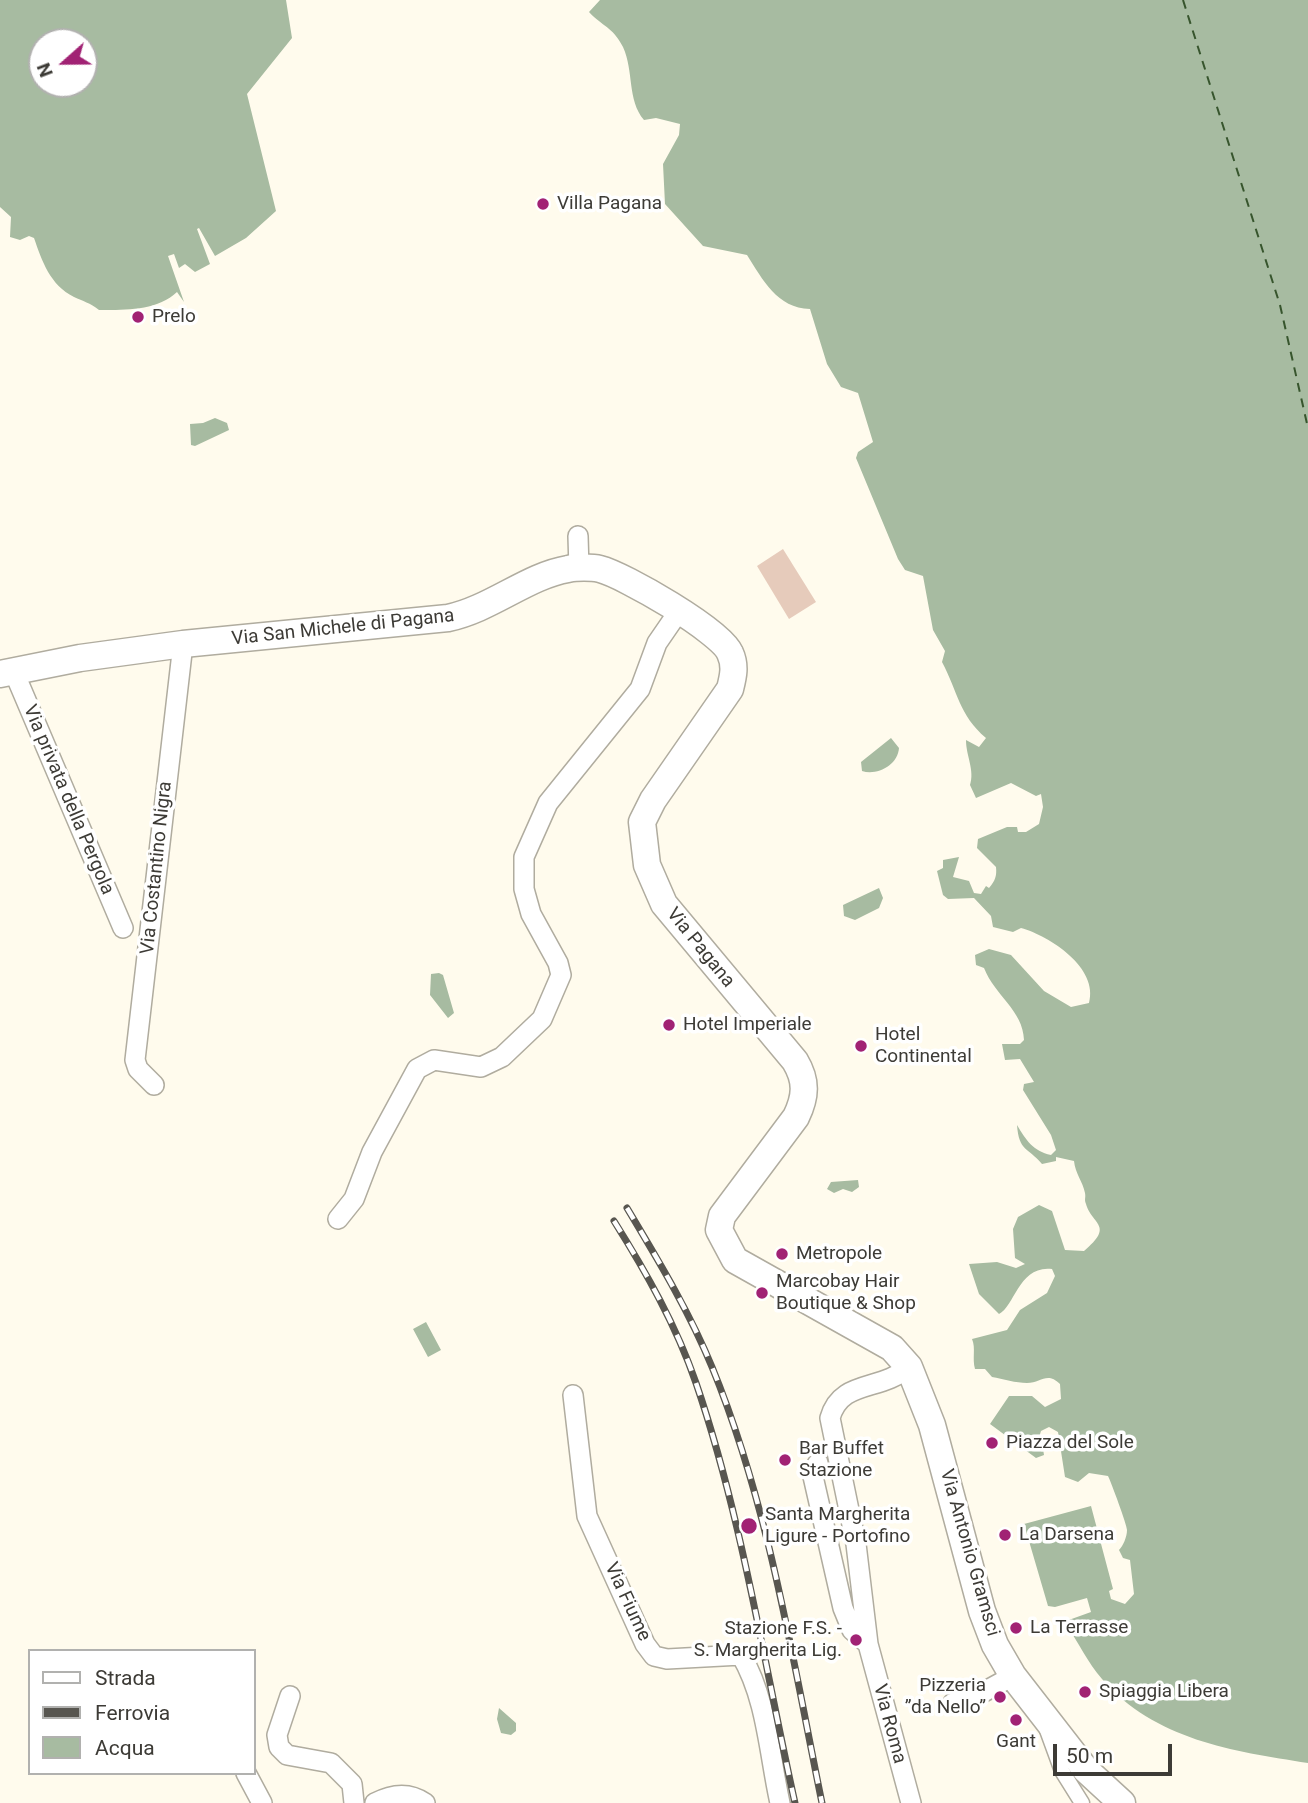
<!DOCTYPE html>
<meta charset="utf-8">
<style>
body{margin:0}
#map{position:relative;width:1308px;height:1803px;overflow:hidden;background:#fffbed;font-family:Roboto,sans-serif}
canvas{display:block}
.legend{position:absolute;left:28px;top:1649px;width:228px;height:126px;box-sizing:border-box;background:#fff;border:2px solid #b1b1af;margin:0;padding:9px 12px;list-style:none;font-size:21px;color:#3d3b36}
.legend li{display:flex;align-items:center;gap:14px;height:35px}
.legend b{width:35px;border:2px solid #b1b1af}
.north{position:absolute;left:28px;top:28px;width:70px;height:70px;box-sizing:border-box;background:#fff;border:2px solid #b1b1af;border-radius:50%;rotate:249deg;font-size:19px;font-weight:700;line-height:28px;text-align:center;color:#3d3b36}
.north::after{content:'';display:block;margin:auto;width:24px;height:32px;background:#a12274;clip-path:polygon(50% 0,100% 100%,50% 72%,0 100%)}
.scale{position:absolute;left:1053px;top:1744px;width:119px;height:32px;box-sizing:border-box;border:4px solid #3d3b36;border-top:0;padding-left:9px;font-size:21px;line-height:24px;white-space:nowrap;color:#3d3b36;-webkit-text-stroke:5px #fff;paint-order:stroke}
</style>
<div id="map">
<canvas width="1308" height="1803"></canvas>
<ul class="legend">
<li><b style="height:9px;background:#fff"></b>Strada</li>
<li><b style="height:9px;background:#585650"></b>Ferrovia</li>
<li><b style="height:19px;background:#a7bba1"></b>Acqua</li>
</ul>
<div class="north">N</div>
<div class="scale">50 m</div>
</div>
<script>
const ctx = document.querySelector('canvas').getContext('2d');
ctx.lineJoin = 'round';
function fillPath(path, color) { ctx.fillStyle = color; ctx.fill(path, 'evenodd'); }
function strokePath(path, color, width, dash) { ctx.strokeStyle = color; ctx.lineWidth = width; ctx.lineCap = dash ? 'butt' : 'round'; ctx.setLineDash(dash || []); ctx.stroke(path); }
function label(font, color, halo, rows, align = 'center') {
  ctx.font = font + ' Roboto,sans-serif'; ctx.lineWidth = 7; ctx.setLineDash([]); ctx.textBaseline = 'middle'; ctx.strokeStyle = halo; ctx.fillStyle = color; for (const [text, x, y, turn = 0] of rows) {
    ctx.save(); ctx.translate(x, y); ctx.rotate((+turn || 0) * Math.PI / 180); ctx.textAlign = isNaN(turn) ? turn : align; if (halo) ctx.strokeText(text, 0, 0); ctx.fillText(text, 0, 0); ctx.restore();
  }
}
const green = new Path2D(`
 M783 549 816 602 789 619 757 566Z`);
const water = new Path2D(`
 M0 0H286L292 38 247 94 276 211 246 238 215 256 199 228 197 229 210 264 195 272 185 264 179 268 174 254 168 256 184 302 177 292C157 311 125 310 99 310 90 303 83 301 74 297 50 285 42 261 34 238L29 236 20 240 10 237 11 217 0 207ZM42 42H84V84H42Z
 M600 0H1308V1763C1232 1751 1155 1740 1102 1679 1088 1663 1078 1642 1066 1624V1621L1091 1612 1087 1598 1055 1607 1048 1606 1024 1524 1091 1506 1113 1589 1109 1591 1111 1599 1125 1604 1134 1594 1130 1560 1123 1558 1119 1550C1123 1546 1127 1537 1127 1530 1127 1525 1111 1482 1108 1476L1089 1473 1078 1482 1065 1477 1058 1432 1049 1427 1041 1431 1037 1444 1043 1449 1044 1455 1036 1458 990 1424 1009 1396H1032L1045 1407 1061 1399 1060 1384C1047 1371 1041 1383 1027 1383 1016 1383 1003 1379 992 1377L985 1369H975C972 1358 976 1348 972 1339L1007 1330 1020 1310 1047 1293 1055 1276 1052 1269C1019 1265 1015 1306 999 1314L979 1294 969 1264 997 1262 1016 1268 1025 1264 1015 1258 1013 1229 1018 1217 1039 1205 1052 1211 1065 1250 1084 1251C1115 1225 1092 1225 1086 1204 1084 1199 1086 1198 1085 1193 1083 1182 1075 1173 1074 1161L1056 1157V1161L1042 1164C1028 1147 1019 1152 1017 1125 1026 1140 1033 1151 1051 1155L1056 1150 1051 1135 1023 1090 1024 1084 1034 1082 1020 1059 1005 1060 1002 1044H1020L1024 1040C1023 1010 995 996 984 968L976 965 975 955 989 949 1011 955 1044 991 1071 1007 1089 1003C1099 968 1050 936 1021 928L1013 932 993 927 991 916 974 898 948 899 943 895 937 871 943 868V860L959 857 953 877 969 881 974 893 981 894 986 886 989 888C995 881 997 876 996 867L977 848 978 839 1007 827H1017L1018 832H1026L1039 824 1043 807 1041 794 1036 796 1011 783 976 798 970 785C975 770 966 756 966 740L979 747 986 738C959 715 958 692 942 662L945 651 933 630 923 576 905 570 898 559 856 458 858 452 873 442 858 393 841 387 827 364 810 309C777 308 763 280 747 255L703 246 665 204 663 164 679 135 680 124 656 118 644 120C627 100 634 71 623 47 612 26 603 27 589 12Z
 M215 418 227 423 229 430 195 446 191 445 190 424 203 423Z
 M891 738 899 748C898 765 877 776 862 771L861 762Z
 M879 888 883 898 879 908 855 920 844 916 843 905Z
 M439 973 443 975 454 1013 448 1018 430 995 431 974Z
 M858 1180 859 1187 852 1192 843 1189 834 1193 827 1189 831 1182Z
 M426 1322 441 1350 428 1357 413 1329Z
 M499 1708 516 1723V1731L511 1735 501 1733 497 1719Z`);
const ferry = new Path2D(`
 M1183 0 1280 305 1308 428`);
const pedestrian = new Path2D(`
 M1047 1730 1062 1771 1082 1803`);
const minor = new Path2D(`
 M578 536 579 569
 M14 672 123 928
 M154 1085 138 1069 135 1060 183 644
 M338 1219 354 1199 372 1152 417 1069 434 1060 481 1067 502 1057 542 1019 561 975 558 963 531 914 524 889V857L548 803 640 689 657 643 679 611
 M909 1367C880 1392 841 1379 830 1418L856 1544 868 1644 911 1803
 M573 1395 587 1516 645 1644 654 1656 667 1659 741 1655C767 1699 769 1754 780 1803
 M818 1463 812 1472 843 1608 852 1630 868 1644
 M290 1696 277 1735 279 1747 287 1755 331 1763 352 1784 354 1803
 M953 1703 969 1700 1013 1676
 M246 1773 262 1803
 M375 1803C392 1794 409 1792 425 1803`);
const secondary = new Path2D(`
 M0 674 80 658 183 644 448 618C491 609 527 576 568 569 576 567 592 567 600 569 624 575 721 631 730 653 736 666 733 677 730 689L653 800 642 822 647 865 664 904 795 1061C807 1081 806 1096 796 1117L722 1216 719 1230 735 1260 892 1348 909 1367 932 1425 982 1611 995 1645 1013 1676 1086 1770 1122 1803`);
const rail = new Path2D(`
 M627 1208C658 1260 689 1311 712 1367 769 1506 792 1656 822 1803
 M614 1221C646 1272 676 1325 696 1383 742 1517 764 1664 795 1803`);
const markers = [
 [543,204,7,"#a12274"],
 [138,317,7,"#a12274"],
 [669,1025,7,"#a12274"],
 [861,1046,7,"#a12274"],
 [782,1254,7,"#a12274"],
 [762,1293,7,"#a12274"],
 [992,1443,7,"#a12274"],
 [785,1460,7,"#a12274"],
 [749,1526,9,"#a12274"],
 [1005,1535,7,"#a12274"],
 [1016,1628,7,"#a12274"],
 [856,1640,7,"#a12274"],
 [1085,1692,7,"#a12274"],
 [1000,1697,7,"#a12274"],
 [1016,1720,7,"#a12274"]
];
const poiNames = [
 ["Villa Pagana",557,204],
 ["Prelo",152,317],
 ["Hotel Imperiale",683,1025],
 ["Hotel",875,1035],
 ["Continental",875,1057],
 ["Metropole",796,1254],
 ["Marcobay Hair",776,1282],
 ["Boutique & Shop",776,1304],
 ["Piazza del Sole",1006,1443],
 ["Bar Buffet",799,1449],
 ["Stazione",799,1471],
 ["Santa Margherita",765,1515],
 ["Ligure - Portofino",765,1537],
 ["La Darsena",1019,1535],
 ["La Terrasse",1030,1628],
 ["Stazione F.S. -",842,1629,"right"],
 ["S. Margherita Lig.",842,1651,"right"],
 ["Pizzeria",986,1686,"right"],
 ["”da Nello”",986,1708,"right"],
 ["Spiaggia Libera",1099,1692],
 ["Gant",1016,1742,"center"]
];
const streetNames = [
 ["Via San Michele di Pagana",343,628,-6],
 ["Via privata della Pergola",68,800,67],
 ["Via Costantino Nigra",157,868,-84],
 ["Via Pagana",700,948,51],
 ["Via Antonio Gramsci",969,1553,74],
 ["Via Fiume",627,1602,65],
 ["Via Roma",889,1724,75]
];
fillPath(green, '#e6cbbb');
fillPath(water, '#a7bba1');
strokePath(ferry, '#37552d', 2, [9, 7]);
strokePath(pedestrian, '#b0ac9f', 17);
strokePath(minor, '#b0ac9f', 22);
strokePath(secondary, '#b0ac9f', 29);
strokePath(pedestrian, '#fff', 14);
strokePath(minor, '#fff', 19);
strokePath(secondary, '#fff', 26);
strokePath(rail, '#585650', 7);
strokePath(rail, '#fff', 4.5, [13]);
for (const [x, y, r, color] of markers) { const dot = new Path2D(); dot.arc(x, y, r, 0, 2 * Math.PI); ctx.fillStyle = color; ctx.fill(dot); strokePath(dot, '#fff', 2.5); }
label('19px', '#3d3b36', '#fff', poiNames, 'left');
label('19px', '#3d3b36', '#fff', streetNames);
</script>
